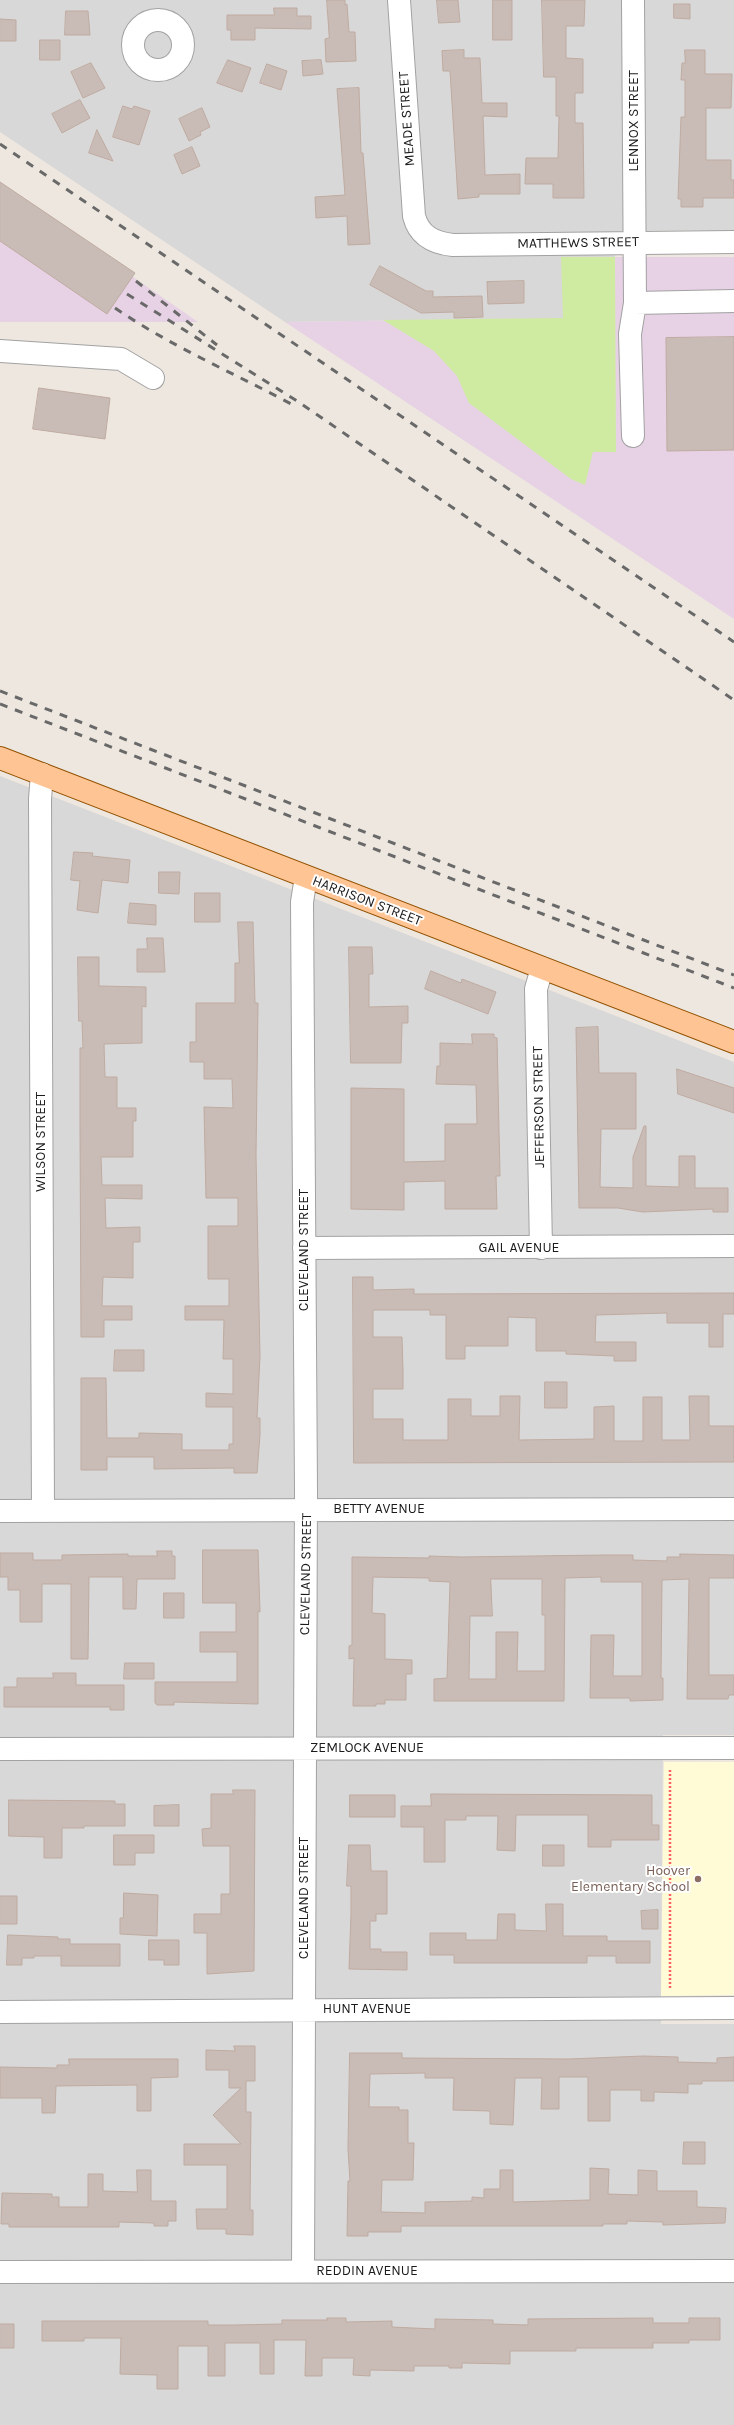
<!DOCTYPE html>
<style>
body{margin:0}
canvas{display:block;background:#ede7df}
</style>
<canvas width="734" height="2425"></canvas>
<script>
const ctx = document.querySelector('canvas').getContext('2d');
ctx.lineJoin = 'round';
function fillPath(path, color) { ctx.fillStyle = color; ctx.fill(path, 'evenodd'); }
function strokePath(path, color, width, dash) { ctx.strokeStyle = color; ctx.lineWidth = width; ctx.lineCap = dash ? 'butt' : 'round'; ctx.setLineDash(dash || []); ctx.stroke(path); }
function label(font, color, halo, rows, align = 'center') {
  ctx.font = font + ' Karla,sans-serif'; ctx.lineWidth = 4; ctx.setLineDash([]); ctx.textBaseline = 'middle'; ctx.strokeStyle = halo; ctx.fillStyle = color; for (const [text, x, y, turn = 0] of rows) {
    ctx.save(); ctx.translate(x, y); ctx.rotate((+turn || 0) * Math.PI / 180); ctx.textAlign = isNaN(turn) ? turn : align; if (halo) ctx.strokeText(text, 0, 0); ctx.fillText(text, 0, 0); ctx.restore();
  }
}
const residential = new Path2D(`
 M0 0H734V230L615 231V257L563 318 285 322 0 132Z
 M0 776 734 1062V1735H663L661 1996V2024H734V2425H0Z`);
const industrial = new Path2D(`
 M0 185 198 322H0Z
 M561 257H734V619L285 322 563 318Z`);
const education = new Path2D(`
 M664 1762H734V1995L661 1996Z`);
const grass = new Path2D(`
 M561 257H615L616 452H593L585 485 571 479 469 403 457 376 434 351 383 320 563 318Z`);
const building = new Path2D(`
 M327 0H345V5L347 4 349 32H355L356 61 326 62 325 39 329 38Z
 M437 0H458L460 22 439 23Z
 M493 0H512V40H493Z
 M542 0H585L584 26H566V58L583 59V93H575V123H583L584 198H553V184H525L526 158H558L559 116H556V77H544Z
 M674 4H690V19L674 18Z
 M274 8H297V16H311V29L255 28V40H231V30H227V15H274Z
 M66 11H88L90 35H65Z
 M0 19 16 20V41H0Z
 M40 40H60V60H40Z
 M464 50V58H480L482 103H507V117L483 116 485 175 520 174V194H479V197L458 199 450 71H443L442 51Z
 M685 50H705V74H732L731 108H706V160H731V180H734V198H703V207H681V199H678L681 117H685V80H681L682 63H685Z
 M228 60 251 68 242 92 217 83Z
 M321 60 323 74 303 76 302 61Z
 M91 63 105 88 83 98 71 72Z
 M267 64 287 71 281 90 260 83Z
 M359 88 361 153H363L370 244 348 245 347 216 316 218 315 197 345 195 337 89Z
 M80 100 90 118 62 133 52 114Z
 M123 106 132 109 134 106 150 111 139 145 113 137Z
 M202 108 210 127 200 132 201 135 189 141 179 119Z
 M97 130 113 161 89 153Z
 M192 147 200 166 182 174 174 155Z
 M0 182 135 273 107 314 0 241Z
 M380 266 426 291H433V297L482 296 483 317 454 318V312L421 313 370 285Z
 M524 281V303L488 304 487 282Z
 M734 337V450L667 451 666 338Z
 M39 388 110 398 105 439 33 429Z
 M74 852 93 853 92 856 130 860 128 883 102 880 98 913 77 910 80 881 71 880Z
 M159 872H180L179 894 159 893Z
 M195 893H220V922H195Z
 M130 903 156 905V925L128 923Z
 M238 922H253L255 1003H258L256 1155 260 1356 257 1418H260V1435L257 1473H234V1468L154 1469V1457H107V1470H81V1378H106L107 1438H139V1433L182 1434V1450H229V1444H233V1407H206V1393L233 1394V1359H223L224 1320H185V1306H229V1279H208V1226H238V1198H206L204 1107 233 1108 232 1079H204V1062H190V1042H196V1003H235V963H239Z
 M147 938H163L165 972H137V949H147Z
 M349 947H372L373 974H369V1007L408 1006V1023H402L401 1063H351Z
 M78 957H99V986L146 987V1007L142 1006V1043L104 1044 105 1077H117V1108H136V1121H133V1157H101L102 1185H142V1199L105 1198 106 1228 140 1227V1242H133V1278L103 1277 102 1306H132V1320H104V1337H81L80 1126V1048H83L82 1021H79Z
 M431 971 461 983 462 979 496 992 488 1014 425 989Z
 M598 1027 599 1073H636V1129H601L600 1187 633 1188V1157L644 1126H646V1186L679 1187V1156H695V1188H728V1212H713V1209L643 1212 618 1208H579L576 1028Z
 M472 1034H494V1037L497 1038 500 1176H496L497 1209H445V1181L404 1182V1210L351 1209V1088L404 1089V1162L445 1161V1124H477L476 1085 436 1084 437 1066H440V1043L472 1044Z
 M677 1069 734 1088V1113L678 1094Z
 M353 1277H373V1290L414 1289V1294L734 1293V1314H723V1347H709V1323H667V1313L596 1315 595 1342H636V1361H614V1356L566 1354V1351H536V1318L508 1317V1346H465V1359H446V1315H430V1310H373V1337H402L403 1371V1389H373V1419H403V1440H448V1399H471V1416H500V1396H520L519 1440 594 1439V1407L614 1406V1441H643V1397H662V1440H690L689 1396H709V1426H734V1462L354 1463Z
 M115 1350H144V1371H114Z
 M545 1382H567V1408H545Z
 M203 1550H258L260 1612 258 1611V1704L174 1702V1705H157L155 1703V1682H237V1652H200V1632H236V1603H203Z
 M157 1551H172V1556H175V1579H137L136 1609H123V1577H89L88 1659H71V1584H42V1622H20V1590H8V1577H0V1553H33V1560H62V1555L128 1554V1556H157Z
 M680 1554 734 1555V1578H709V1675H734V1695H729L728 1699H687L689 1579 662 1580 661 1678H663V1700L630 1701V1698H590L591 1635H614L613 1676H642V1582H601V1577L565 1578 564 1701H434V1679L447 1678 450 1582 429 1581V1578L373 1577 372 1613 385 1614V1659L412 1660V1674H406V1700H385V1704H376V1706H353L354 1658 349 1659V1646L352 1645V1557L429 1558V1556L461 1557 605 1555H633V1560L667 1561V1557H680ZM491 1579H542V1615H545V1671H517L518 1632H496V1679H469L470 1616H492Z
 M164 1593H184V1618H164Z
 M125 1663H154V1679H124Z
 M53 1673H76V1685H124V1710H110V1707H4V1687H17V1678H53Z
 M233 1790H255L254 1971 207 1974V1933H194V1914H221V1894H230V1846H203L202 1829 211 1828V1794H233Z
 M431 1794 652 1795V1825H659V1840H611V1847H588V1815H516L515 1851 497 1850 498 1816H466V1820H445V1862H424V1827H401V1806H431Z
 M350 1795H395V1817H350Z
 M9 1800 115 1801V1804H125V1826H84V1828H62V1858H44V1837L9 1836Z
 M179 1805V1826H154V1806Z
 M114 1835H154V1853H135V1865H114Z
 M349 1845H370L371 1871H387V1914H376V1921H370V1949H381V1952H407V1970L349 1969 351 1914V1886H347Z
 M543 1845H564V1866H543Z
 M124 1893 158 1895 157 1936 120 1934V1918H123Z
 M0 1896H17V1924H0Z
 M546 1904H563V1936H607V1941H650V1963H616V1956H587V1963H454V1955H430V1933H466V1940H497L498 1914H515V1930L546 1931Z
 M658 1910V1929H642L641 1911Z
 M8 1935 58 1937V1939H70V1944H120V1966H61V1956H34V1958H22V1965H7Z
 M149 1940H179V1965H164V1960H149Z
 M234 2046H255V2081H246V2112H251L250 2210H253V2235L226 2234V2229H197L196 2209H227V2165H184V2144H241L213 2115 241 2088H229V2070H206V2050L235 2051Z
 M350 2053H402V2058L569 2059 643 2056 678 2057V2062L717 2063V2058L734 2057V2081H702V2084H688V2093L654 2092V2101H641V2090H610V2121H588V2077H559V2109H541L542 2078H515L513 2125 490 2124V2111L453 2110 454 2078H425V2073L370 2074 369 2107H399V2110H408V2143H414L413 2180H382L381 2212 425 2213V2202L472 2201V2197L484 2198V2189H500V2170H513V2202L590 2200V2168L609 2169 608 2194 638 2195V2170L657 2171V2191H697V2207L726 2208 725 2223 663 2225V2222L627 2221V2224H603V2226H401V2232H368V2236H347L348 2181H350L348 2149Z
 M69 2059H178V2077L151 2078V2111H137V2085L56 2086 55 2113H42V2098H0V2067L57 2068V2065H69Z
 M684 2142H705V2164H683Z
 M137 2170H151V2201H176V2221H168V2226H154V2223L119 2222V2227H9V2224H1L2 2193 52 2194V2197H59V2207H88V2174H103V2191L137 2192Z
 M327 2318H346V2322L392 2321V2327L435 2329V2319L493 2320V2324L528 2325V2319L653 2318V2323H689V2318H720V2340H689V2343H653V2348H576V2351H510V2364L462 2363V2368H449V2366H414V2371L370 2370V2376L353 2375 354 2358H322V2376H305L306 2340H274V2374H260V2343H225V2376H208V2346H178V2389H157V2375L120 2374 121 2338H84V2341H42V2321H208V2325H235L282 2324V2320H327Z
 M0 2324H14V2348H0Z`);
const path = new Path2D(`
 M670 1988V1770`);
const minor = new Path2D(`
 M399 0 414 216C419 236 434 243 453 245L734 242
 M133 45a25 25 0 1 1 50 0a25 25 0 1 1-50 0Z
 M635 303 734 301
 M0 351 121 359 153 378
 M633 436 630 334 635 303 633 0
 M42 774 40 799 43 1511
 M304 1248 734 1246
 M541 1248 536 989 542 968
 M0 1511 734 1509
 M0 1749 734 1748
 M0 2012 734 2008
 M303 2271 306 1491 302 902 306 877
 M0 2272 734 2271`);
const major = new Path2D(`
 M0 758 734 1042`);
const rail = new Path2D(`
 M0 144 734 642
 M136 281 217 345
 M127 294 297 401 734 700
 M115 308C172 347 234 373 295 406
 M0 691 734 975
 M0 704 734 988`);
const markers = [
 [698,1879,4,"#8d6e63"]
];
const streetNames = [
 ["MEADE STREET",407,119,-94],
 ["LENNOX STREET",634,121,-90],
 ["MATTHEWS STREET",578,243,-1],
 ["HARRISON STREET",367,901,21],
 ["JEFFERSON STREET",539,1107,-91],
 ["WILSON STREET",41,1142,-90],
 ["GAIL AVENUE",519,1248],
 ["CLEVELAND STREET",304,1250,-90],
 ["BETTY AVENUE",379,1509],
 ["CLEVELAND STREET",306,1574,-89],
 ["ZEMLOCK AVENUE",367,1748],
 ["CLEVELAND STREET",304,1898,-90],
 ["HUNT AVENUE",367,2009],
 ["REDDIN AVENUE",367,2271]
];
const educationNames = [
 ["Hoover",690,1871],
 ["Elementary School",690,1887]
];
fillPath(residential, '#d9d8d8');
fillPath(industrial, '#e7d1e5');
fillPath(education, '#fffbd7');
fillPath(grass, '#ceeba1');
fillPath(building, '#c9bcb6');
strokePath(building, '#bfaba1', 1);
strokePath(minor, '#a2a2a2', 24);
strokePath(major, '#925100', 24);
strokePath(path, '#ff5f60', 2.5, [2, 2]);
strokePath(minor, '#fff', 22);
strokePath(major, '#ffc493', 22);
strokePath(rail, '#696969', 3, [8, 8]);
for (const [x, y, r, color] of markers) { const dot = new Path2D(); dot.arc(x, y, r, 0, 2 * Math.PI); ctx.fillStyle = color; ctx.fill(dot); strokePath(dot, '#fff', 1.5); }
label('14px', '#1b1b1b', '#fff', streetNames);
label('14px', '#785e54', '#fff', educationNames, 'right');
</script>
